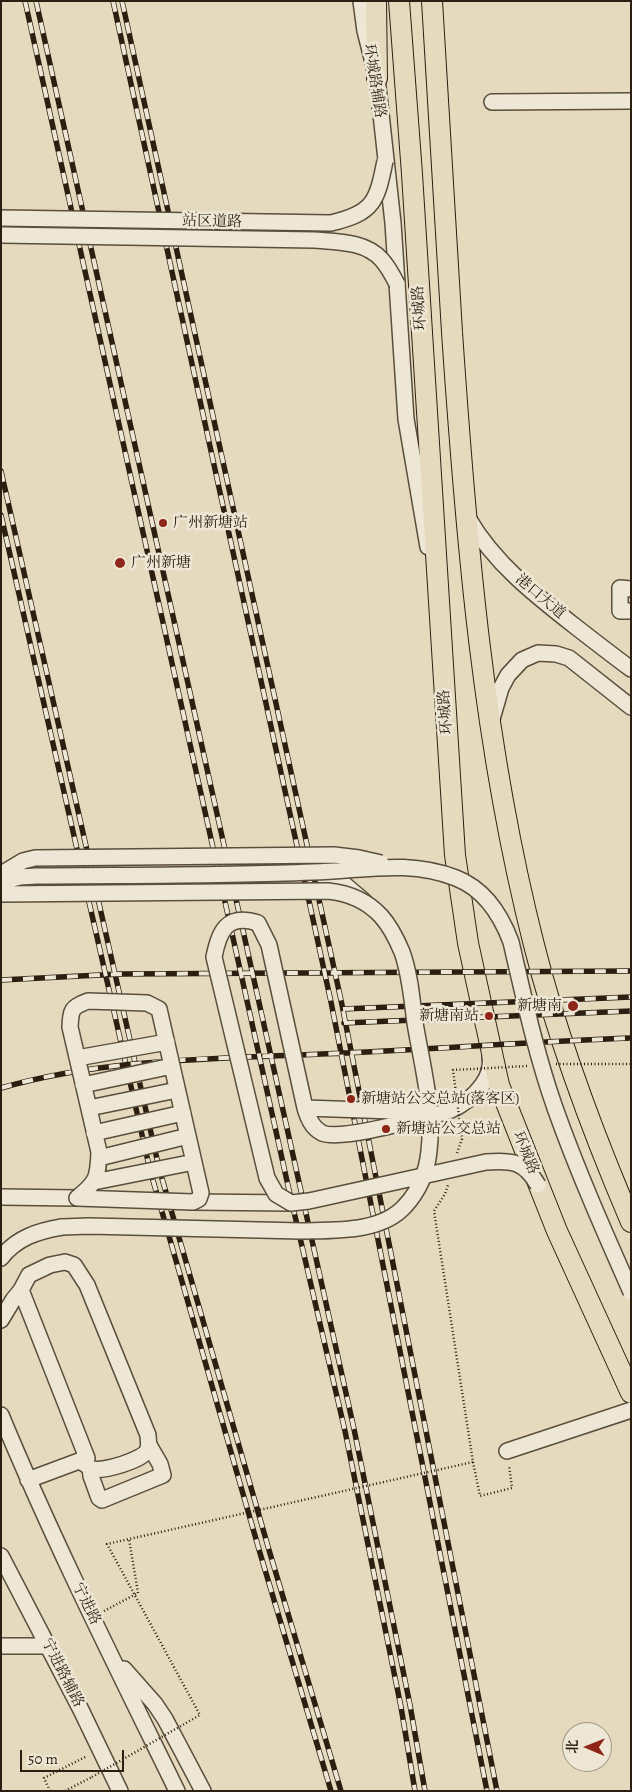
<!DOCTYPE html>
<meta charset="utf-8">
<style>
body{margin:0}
#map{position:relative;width:632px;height:1792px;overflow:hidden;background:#e6dabe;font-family:Alegreya,"Noto Serif SC",serif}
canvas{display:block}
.frame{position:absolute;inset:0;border:2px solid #2c1f12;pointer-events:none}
.north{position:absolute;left:562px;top:1722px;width:50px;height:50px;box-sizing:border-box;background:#efe7d5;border:1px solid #a19787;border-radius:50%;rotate:271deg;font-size:14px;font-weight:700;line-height:20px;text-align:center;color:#2c1f12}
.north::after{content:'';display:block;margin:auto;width:18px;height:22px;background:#8f2418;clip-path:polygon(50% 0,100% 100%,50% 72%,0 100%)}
.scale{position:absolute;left:20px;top:1750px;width:104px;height:22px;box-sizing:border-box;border:2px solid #2c1f12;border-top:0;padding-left:6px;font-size:15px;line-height:18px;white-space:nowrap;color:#2c1f12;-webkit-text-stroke:4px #efe7d5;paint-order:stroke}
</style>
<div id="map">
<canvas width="632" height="1792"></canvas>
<div class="frame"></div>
<div class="north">北</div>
<div class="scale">50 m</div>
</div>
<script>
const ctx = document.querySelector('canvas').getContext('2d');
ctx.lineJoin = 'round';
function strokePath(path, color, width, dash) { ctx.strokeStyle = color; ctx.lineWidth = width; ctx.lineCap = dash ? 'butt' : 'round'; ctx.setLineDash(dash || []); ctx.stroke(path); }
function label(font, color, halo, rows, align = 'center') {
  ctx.font = font + ' Alegreya,"Noto Serif SC",serif'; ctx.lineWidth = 5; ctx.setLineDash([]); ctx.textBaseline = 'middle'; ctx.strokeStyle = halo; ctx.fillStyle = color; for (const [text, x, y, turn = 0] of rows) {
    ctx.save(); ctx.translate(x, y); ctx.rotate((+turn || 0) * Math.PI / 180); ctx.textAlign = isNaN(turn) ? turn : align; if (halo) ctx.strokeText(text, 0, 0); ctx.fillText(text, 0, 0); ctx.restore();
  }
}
const path = new Path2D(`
 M473 1462 480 1496 512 1488 509 1465
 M104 1611 138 1593 129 1539
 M50 1791 44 1778 87 1756
 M65 1791 92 1777`);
const minor = new Path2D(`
 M361 1 365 31 377 78 393 223 406 419 428 547
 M492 102 631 101
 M468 518C494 563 535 595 576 627 594 641 612 655 631 669
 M631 589 620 588V611H631
 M492 719 501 688 508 675 522 660 538 653 556 654 569 658 631 707
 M316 873 344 884 364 901
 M442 1113C464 1108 494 1082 490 1058
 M1 1197 77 1198
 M193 1202 291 1203
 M1 1258C16 1238 38 1231 62 1227
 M21 1290 29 1275 50 1265 65 1262 74 1265 87 1285 148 1435C148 1440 150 1446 147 1451 142 1460 103 1472 93 1469 89 1468 84 1463 80 1461
 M1 1320 13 1300 21 1290 87 1458 28 1480
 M1 1415C54 1543 116 1666 177 1791
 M507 1451 631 1410
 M90 1468 91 1476 99 1498 102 1500 163 1475 160 1464 149 1445
 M1 1556 81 1710 120 1791
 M1 1646H48
 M124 1669 155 1704 165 1719 203 1791`);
const major = new Path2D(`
 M376 1 377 78
 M399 1 412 174 455 855 468 943 499 1085 557 1231 631 1393
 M432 1C438 112 445 222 452 332 466 538 483 745 534 945 558 1040 593 1133 631 1222`);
const rail = new Path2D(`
 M25 1 291 1199 345 1431 401 1707 415 1791
 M36 1 354 1429 410 1705 425 1791
 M113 1 331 1002 487 1791
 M122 1 341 1000 497 1791
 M1 471 159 1168 269 1550 341 1791
 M1 515 150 1170 260 1553 331 1791
 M1 980 120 974 631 971
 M343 1009 631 997
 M344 1023 631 1011
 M1 1088C105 1058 214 1059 321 1054 424 1050 527 1042 631 1038`);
const pathBridge = new Path2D(`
 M556 1064H631
 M457 1153 462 1139 453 1070 528 1066
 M92 1777 200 1715 107 1544 473 1462 434 1211 445 1194 448 1185`);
const minorBridge = new Path2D(`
 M1 218 331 223C374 213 377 201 385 161
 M1 235 314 240C337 242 366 241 382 260 388 267 393 276 397 284
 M1 874 23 861 35 858 334 855 359 858 381 863
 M1 882 20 877 36 876C128 875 221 876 313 872 363 871 407 859 456 878 484 889 501 915 511 942 524 998 536 1054 555 1108 577 1170 604 1231 631 1292
 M1 894 328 891C348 893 367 901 381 916 390 926 397 940 402 952 410 974 412 1000 415 1023 422 1065 434 1108 429 1151 427 1171 419 1191 405 1206 381 1233 334 1230 301 1231L89 1226 62 1227
 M88 1001 147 1003 159 1009 201 1193 199 1199 193 1202 77 1198C97 1182 98 1178 99 1152L70 1027C71 1010 71 1007 88 1001Z
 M77 1058 167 1042
 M83 1085 172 1066
 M89 1108 177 1090
 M305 1108 423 1112
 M442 1113C418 1119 342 1141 322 1133 312 1128 308 1118 305 1108L269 945 258 923C227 913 219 931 214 957L267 1178 276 1194 291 1203 309 1201 486 1162C512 1160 524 1161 538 1185
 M94 1133 183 1113
 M99 1158 188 1136
 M94 1182 194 1162`);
const markers = [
 [163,523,5,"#8f2418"],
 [120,563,6,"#8f2418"],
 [573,1006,6,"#8f2418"],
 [489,1016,5,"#8f2418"],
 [351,1099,5,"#8f2418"],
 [386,1129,5,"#8f2418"]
];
const streetNames = [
 ["环城路辅路",374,81,81],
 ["站区道路",212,222,1],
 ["环城路",420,308,-94],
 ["港口大道",540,597,40],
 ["环城路",446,712,-94],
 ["环城路",525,1153,68],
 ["宁进路",86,1604,64],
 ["宁进路辅路",62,1673,63]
];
const poiNames = [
 ["广州新塘站",173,523],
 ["广州新塘",131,563],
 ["新塘南",562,1006,"right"],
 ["新塘南站",479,1016,"right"],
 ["新塘站公交总站(落客区)",361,1099],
 ["新塘站公交总站",396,1129]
];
strokePath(minor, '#5a4e3d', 18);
strokePath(major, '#2c1f12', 22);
strokePath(path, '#2c1f12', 2.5, [1, 2.5]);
strokePath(minor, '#efe7d5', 15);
strokePath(major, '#e6dabe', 20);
strokePath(rail, '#2c1f12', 5.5);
strokePath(rail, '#efe7d5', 4, [11]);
strokePath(minorBridge, '#5a4e3d', 18, []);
strokePath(pathBridge, '#2c1f12', 2.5, [1, 2.5]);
strokePath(minorBridge, '#efe7d5', 15);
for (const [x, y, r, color] of markers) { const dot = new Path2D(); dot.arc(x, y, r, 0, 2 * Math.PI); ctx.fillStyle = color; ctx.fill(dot); strokePath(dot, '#efe7d5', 2); }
label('15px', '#2c1f12', '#efe7d5', streetNames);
label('15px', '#2c1f12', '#efe7d5', poiNames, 'left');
</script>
